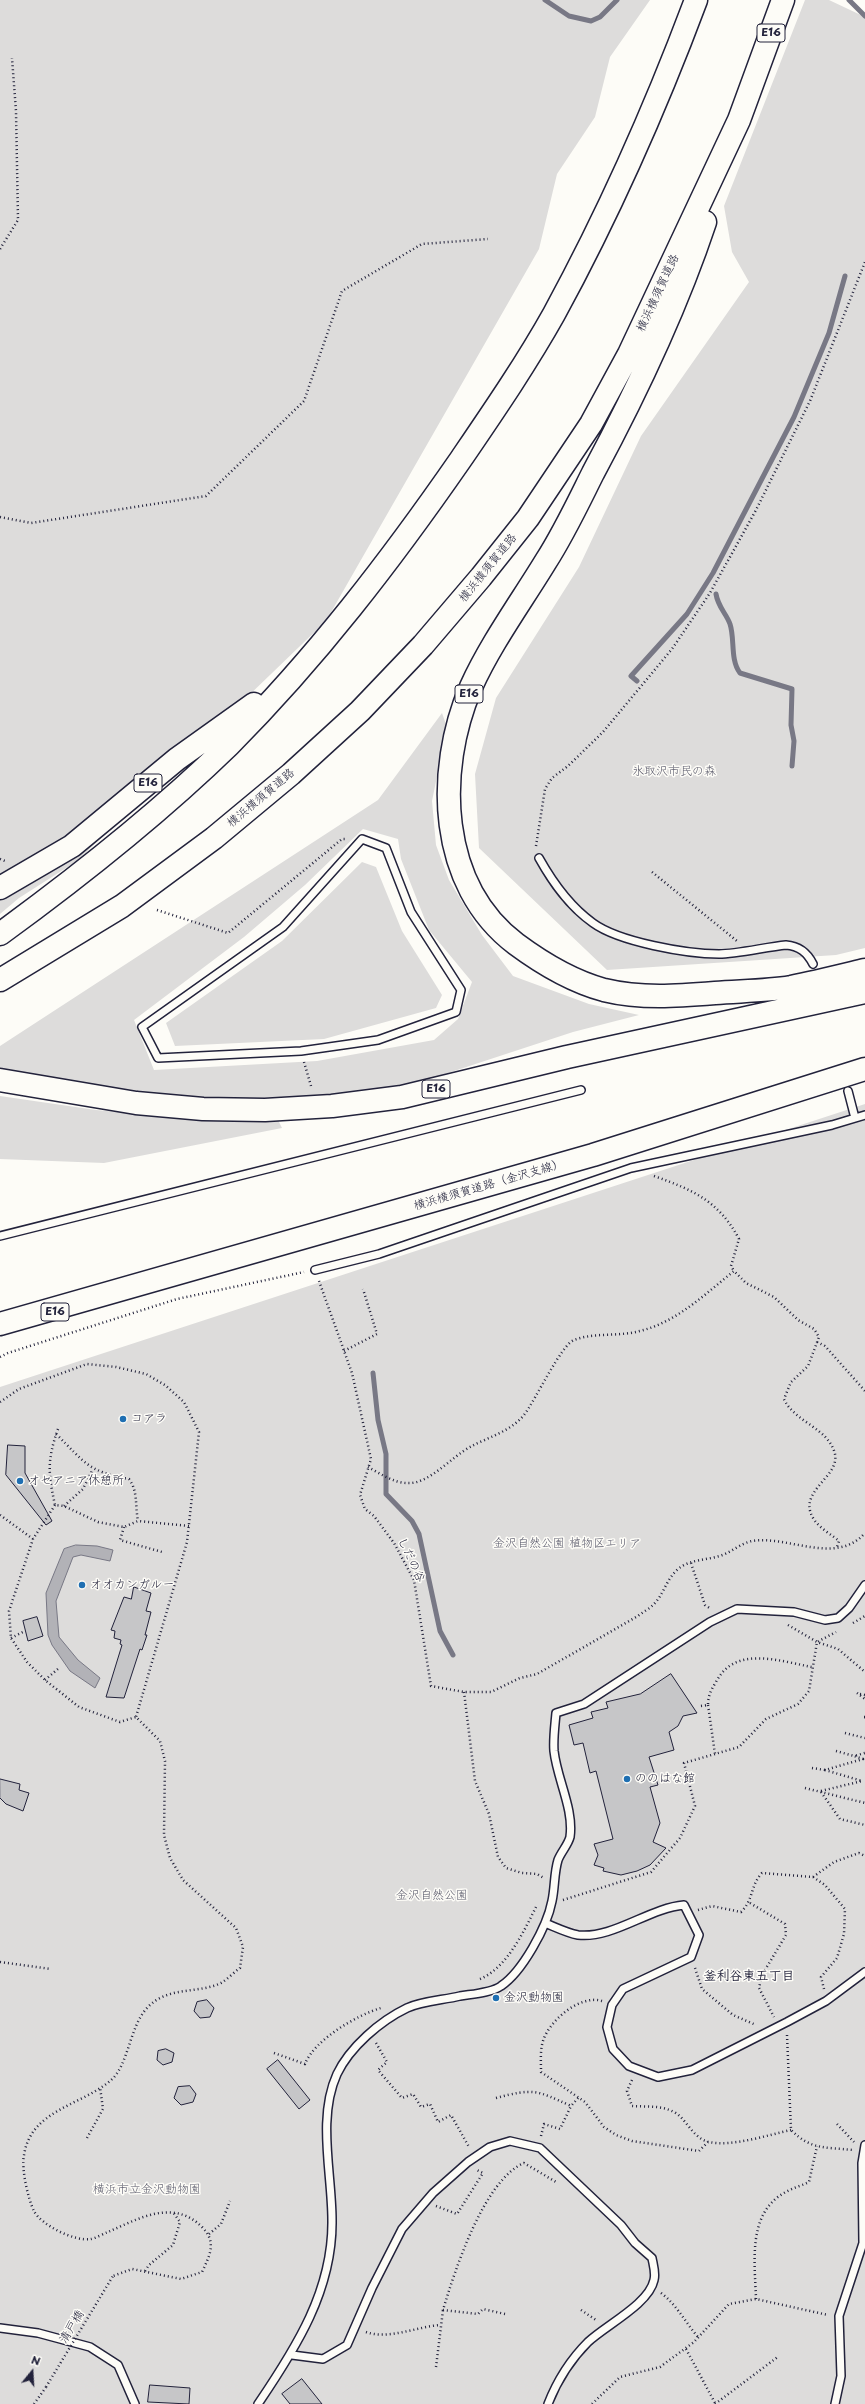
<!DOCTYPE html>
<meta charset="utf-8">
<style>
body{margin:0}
#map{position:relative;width:865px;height:2404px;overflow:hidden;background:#fdfcf7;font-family:"Playpen Sans",sans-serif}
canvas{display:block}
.north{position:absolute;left:12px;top:2352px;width:40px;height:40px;-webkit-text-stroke:3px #fdfcf7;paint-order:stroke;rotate:18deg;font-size:11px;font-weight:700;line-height:16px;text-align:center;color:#22223b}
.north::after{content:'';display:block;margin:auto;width:14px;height:18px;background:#22223b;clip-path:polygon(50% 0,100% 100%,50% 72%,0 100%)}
</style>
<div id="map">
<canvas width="865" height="2404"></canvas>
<div class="north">N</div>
</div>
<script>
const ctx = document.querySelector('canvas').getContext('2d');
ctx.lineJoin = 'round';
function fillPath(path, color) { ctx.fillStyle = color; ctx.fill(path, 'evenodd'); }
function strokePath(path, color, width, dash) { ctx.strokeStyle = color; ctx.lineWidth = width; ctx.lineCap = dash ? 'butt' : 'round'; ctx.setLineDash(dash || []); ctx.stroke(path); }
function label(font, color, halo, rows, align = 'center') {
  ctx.font = font + ' "Playpen Sans","Klee One",sans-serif'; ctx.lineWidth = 3; ctx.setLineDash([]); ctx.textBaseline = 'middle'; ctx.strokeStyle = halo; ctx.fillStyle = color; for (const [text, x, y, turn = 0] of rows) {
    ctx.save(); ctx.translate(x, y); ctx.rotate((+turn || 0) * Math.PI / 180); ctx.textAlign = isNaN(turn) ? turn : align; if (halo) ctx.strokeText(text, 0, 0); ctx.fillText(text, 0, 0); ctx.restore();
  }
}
const green = new Path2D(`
 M0 0H650L610 57 595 117 557 174 539 249 326 621 77 861 19 898 0 914Z
 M805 0H829L865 17V948L836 955 607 970 479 848 475 774 496 698 579 567 641 436 749 282 732 252 724 206Z
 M442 713 447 727 432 801 436 845 449 880 482 935 513 976 589 1004 639 1015 573 1032 387 1093 306 1100 174 1098 0 1069V1046L378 800ZM363 829 398 839 401 859 429 930 472 982 458 1019 434 1040 317 1061 154 1070 134 1020 244 937 305 885Z
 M362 862 376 867 402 931 442 995 436 1008 324 1039 175 1046 166 1023 282 941Z
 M0 1096 96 1110 218 1121 278 1120 282 1128 104 1163 0 1159Z
 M865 1104V2404H0V1387Z`);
const water = new Path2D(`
 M76 1545 97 1546 113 1550 110 1561 81 1555 73 1557 56 1601 59 1637 78 1660 100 1678 95 1688 70 1671 52 1645 48 1635 46 1593 64 1549Z`);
const stream = new Path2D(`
 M545 0 569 16 591 21 600 17 617 0
 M849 0 865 16
 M716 594C718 607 726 613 730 624 735 639 730 660 740 673L792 689 791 725 794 741 792 766
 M637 681 631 676 687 614 713 573 794 417 829 333 845 276
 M373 1373 378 1420 386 1454V1494L412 1521 419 1534 440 1631 453 1655`);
const building = new Path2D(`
 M8 1445 25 1446V1473L52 1521 46 1525 6 1475Z
 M134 1587 151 1593 146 1611 151 1612 145 1635H147L142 1650 140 1649 124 1698 106 1697 122 1645 120 1644 121 1640 114 1638 115 1631 111 1630 124 1597 131 1599Z
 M37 1617 43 1636 28 1641 23 1621Z
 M671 1674 697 1713 683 1716 678 1726 669 1732 674 1750 649 1757 658 1785 650 1787 660 1823 653 1842 666 1848 650 1865 637 1871 621 1875 603 1871 604 1868 594 1865 598 1855 594 1844 613 1839 596 1771 590 1773 583 1743 574 1745 569 1725 593 1718 591 1712 608 1708 606 1702 640 1694Z
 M0 1779 20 1784 19 1790 29 1793 23 1811 6 1804 0 1798Z
 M207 2000 214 2008 210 2017 200 2018 194 2011 197 2002Z
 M166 2049 174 2053 172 2062 163 2065 157 2060 158 2051Z
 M278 2060 310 2100 299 2109 267 2069Z
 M190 2086 196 2094 193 2102 181 2105 174 2098 178 2087Z
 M302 2379 322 2404H290L282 2394Z
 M150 2385 190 2388 189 2404 148 2402Z`);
const path = new Path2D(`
 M0 249 18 220 16 111 12 58
 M0 517 31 523 206 496 304 401 342 291 422 244 488 239
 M536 846 545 789 552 778 568 766 603 732 672 649 710 593 756 510 810 401 865 262
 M0 859 5 861
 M652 872 737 941
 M157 910 228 933 342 839H345
 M304 1062 311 1086
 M654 1176C693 1190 719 1201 739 1239L731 1266 734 1271
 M319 1281 352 1373 371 1459 360 1495 365 1509 374 1516 394 1543 414 1580 431 1686 464 1692H491L520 1678 537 1674 638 1616C643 1612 649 1609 653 1605 663 1596 666 1580 677 1570 690 1558 709 1561 725 1554 734 1550 742 1543 752 1541 788 1535 836 1566 865 1533
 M817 1342 825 1346 865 1391
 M344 1351 377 1334 363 1289
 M0 1357 8 1353 177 1299 304 1272
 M0 1402 19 1389 87 1364 116 1367 146 1374 165 1385 184 1402 199 1432 187 1542 136 1717
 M58 1429C47 1460 48 1473 55 1505L64 1506 98 1522 124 1527 138 1521 189 1526
 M56 1434C85 1462 86 1471 129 1479 138 1491 135 1505 138 1521
 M368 1467C379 1473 394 1483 407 1483 429 1485 453 1455 472 1446 489 1437 511 1431 524 1415 535 1401 561 1345 574 1340 595 1332 619 1337 640 1331 677 1322 705 1294 734 1271L746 1283 774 1297 798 1320 814 1329 819 1337 808 1366 791 1382 784 1399C794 1422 829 1428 835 1454 840 1478 794 1492 815 1521 821 1529 832 1535 839 1541L837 1547
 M55 1505 33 1539 9 1611 11 1638 27 1662 45 1680 79 1707 120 1722 136 1717 160 1741 165 1761 164 1835 170 1858 183 1880 236 1928 243 1947 240 1968C234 1972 228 1979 221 1983 198 1994 168 1986 148 2007 129 2026 129 2066 110 2081 80 2106 31 2110 24 2155 21 2168 28 2199 34 2211 41 2225 75 2242 91 2239 96 2238 103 2234 108 2232 138 2219 173 2198 202 2227 217 2242 210 2255 202 2272L181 2279 132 2269 113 2276
 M64 1506 83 1489 93 1469
 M0 1515 33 1539
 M124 1527 120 1540 162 1552
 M691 1563 705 1605 711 1609
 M853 1623 865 1616
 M788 1625 817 1642 838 1649 865 1672
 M11 1638 25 1631
 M45 1680 59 1668
 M464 1692 475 1781 489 1814 498 1857 506 1868 522 1873 537 1874 544 1878
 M857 1693 865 1699
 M860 1694 865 1695
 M708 1705 715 1754
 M701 1706 708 1705C708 1696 711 1690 716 1682 735 1645 779 1661 812 1667
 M865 1717H863L865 1718
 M845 1733 865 1738
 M836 1751 854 1756
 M812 1768 825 1770
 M805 1788 865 1803
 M821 1791 862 1781 825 1770 863 1759 854 1756 865 1753
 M821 1792 840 1819 865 1825
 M813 1877 834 1862 859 1853 865 1856
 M563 1900 651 1872 680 1838 695 1806 684 1763 739 1747 766 1719 798 1704 809 1691 817 1642 836 1632
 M750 1903 785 1924 786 1935 762 1975 759 1988 774 2017
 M698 1910 712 1906 741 1912C754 1899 750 1886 762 1873L813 1877 825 1885 845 1909 844 1934 837 1958 821 1977 824 1989
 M0 1962 51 1969
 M695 1968 702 1989 733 2015 756 2025
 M480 1979C507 1968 524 1931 536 1907
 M602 2001C580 1994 549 2021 543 2041 540 2050 541 2062 541 2072L585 2102 604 2127 616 2135 632 2141 699 2151 708 2142
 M787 2035 791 2130C811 2150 825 2147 853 2150
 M376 2043 387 2062 378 2070 402 2098 413 2094 421 2107 430 2104 438 2122 451 2115 469 2147
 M274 2053 305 2064C314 2040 357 2015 381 2008
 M632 2080 627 2091 632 2106C646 2107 661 2105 674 2112 687 2119 692 2138 709 2142 732 2147 768 2135 791 2130
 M496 2098C534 2088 536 2090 571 2106L579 2097
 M837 2124 854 2142
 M541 2136 544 2124 560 2129 571 2106
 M87 2138 103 2109 100 2087
 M436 2206 457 2214 483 2173 477 2170
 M209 2234 221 2224 230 2201
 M145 2271 149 2265 173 2245 180 2222 173 2212
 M661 2293C677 2305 685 2322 698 2337
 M756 2299C755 2263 747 2214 784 2193 792 2188 801 2186 809 2182L817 2146
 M581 2310 596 2320
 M505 2314 483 2309 478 2314 443 2310C455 2270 484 2180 524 2163L556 2182
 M366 2332C388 2340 416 2327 440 2325
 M686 2349 715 2403
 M436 2367 443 2310
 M34 2404 46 2387
 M592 2404 620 2377 660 2367 694 2342 729 2304 756 2299 828 2315
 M715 2404 779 2356`);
const service = new Path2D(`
 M362 839 386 848 411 912 461 990 456 1012 378 1040 301 1051 158 1058 142 1027 283 927Z
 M539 858C553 883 569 906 593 923 619 942 687 954 719 954 737 954 766 947 786 945 799 946 807 952 813 964
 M848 1091 855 1118
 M0 1236 581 1090
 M315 1270 379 1254 631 1168 832 1125 865 1115
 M545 1923C555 1927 567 1933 578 1935 613 1939 649 1908 684 1905L699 1935 691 1957 623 1989 612 2005 607 2027 613 2049 629 2066 658 2077 692 2070 787 2022 826 2001 865 1972
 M0 2328 38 2333 90 2347 118 2365 135 2404
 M292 2355 323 2359 347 2345 372 2288 402 2229 433 2193 468 2162 490 2147 510 2141 540 2148 621 2225 635 2243 652 2258C653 2264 656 2273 654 2280 649 2304 606 2325 588 2342 570 2360 557 2381 548 2404
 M258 2404C296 2348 333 2290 332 2220 332 2173 317 2118 337 2074 350 2047 380 2021 407 2008 422 2001 444 2000 460 1996 472 1994 491 1993 501 1986 522 1972 547 1927 552 1901 555 1887 554 1873 558 1860 561 1852 568 1845 570 1837 574 1809 557 1779 554 1751 553 1739 555 1725 556 1713L584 1704 710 1622 737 1609 794 1612 825 1620 838 1618 849 1608 865 1585
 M835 2404 841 2376 839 2316 863 2243 862 2163 865 2145`);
const motorway = new Path2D(`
 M705 222C676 309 636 393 593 473 578 503 564 533 546 561 521 602 491 643 471 687 435 771 438 885 516 944 543 964 571 981 604 990 641 999 678 996 715 993 740 991 766 991 791 987 816 982 840 976 865 970
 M0 888 72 846 177 759 254 704
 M0 934C81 875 157 815 229 745 316 658 391 560 461 459 493 412 526 364 554 314 609 213 656 107 696 0
 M0 980 122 906 214 838 291 774 360 711 423 645 481 577 528 518 591 424 629 354 739 120 783 0
 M0 1080 136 1103 203 1109 265 1110 332 1106 402 1097 567 1057 865 992
 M0 1324 593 1155 865 1069`);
const pathBridge = new Path2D(`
 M46 2387 113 2276`);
const markers = [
 [123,1419,4,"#1f6fb2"],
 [20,1481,4,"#1f6fb2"],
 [82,1585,4,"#1f6fb2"],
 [627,1779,4,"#1f6fb2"],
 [496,1998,4,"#1f6fb2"]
];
const shields = [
 [771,33,28],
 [469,694,28],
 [148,783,28],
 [436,1089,28],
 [55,1312,28]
];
const shieldNames = [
 ["E16",771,33],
 ["E16",469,694],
 ["E16",148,783],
 ["E16",436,1089],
 ["E16",55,1312]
];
const streetNames = [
 ["横浜横須賀道路",658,293,-65],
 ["横浜横須賀道路",488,568,-51],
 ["横浜横須賀道路",261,798,-40],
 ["横浜横須賀道路（金沢支線）",489,1185,-16],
 ["しだの谷",411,1560,65],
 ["清戸橋",72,2327,-59]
];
const parkNames = [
 ["氷取沢市民の森",674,772],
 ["金沢自然公園 植物区エリア",567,1544],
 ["金沢自然公園",432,1896],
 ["横浜市立金沢動物園",147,2190]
];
const poiNames = [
 ["コアラ",131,1419],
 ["オセアニア休憩所",28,1481],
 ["オオカンガルー",90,1585],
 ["ののはな館",635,1779],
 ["金沢動物園",504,1998]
];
const neighbourhoodNames = [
 ["釜利谷東五丁目",749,1976]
];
fillPath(green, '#dddcdb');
fillPath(water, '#b2b2b7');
strokePath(water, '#787885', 1);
strokePath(stream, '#787885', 5);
fillPath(building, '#c6c6c8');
strokePath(building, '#22223b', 1);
strokePath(service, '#22223b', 10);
strokePath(motorway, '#22223b', 25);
strokePath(path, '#22223b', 2.5, [1, 3]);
strokePath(service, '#fdfcf7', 7);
strokePath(motorway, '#fdfcf7', 22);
strokePath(pathBridge, '#22223b', 2.5, [1, 3]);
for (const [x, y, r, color] of markers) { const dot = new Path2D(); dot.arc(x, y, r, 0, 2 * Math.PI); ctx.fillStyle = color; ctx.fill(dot); strokePath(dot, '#fdfcf7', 1.5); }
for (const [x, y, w] of shields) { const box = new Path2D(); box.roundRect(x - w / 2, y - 9, w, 18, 3); ctx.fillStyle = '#fdfcf7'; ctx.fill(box); strokePath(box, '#22223b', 1); }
label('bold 11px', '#22223b', null, shieldNames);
label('12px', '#22223b', '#fdfcf7', streetNames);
label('12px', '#5a5a6b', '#fdfcf7', parkNames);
label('12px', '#22223b', '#fdfcf7', poiNames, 'left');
label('bold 13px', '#22223b', '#fdfcf7', neighbourhoodNames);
</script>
